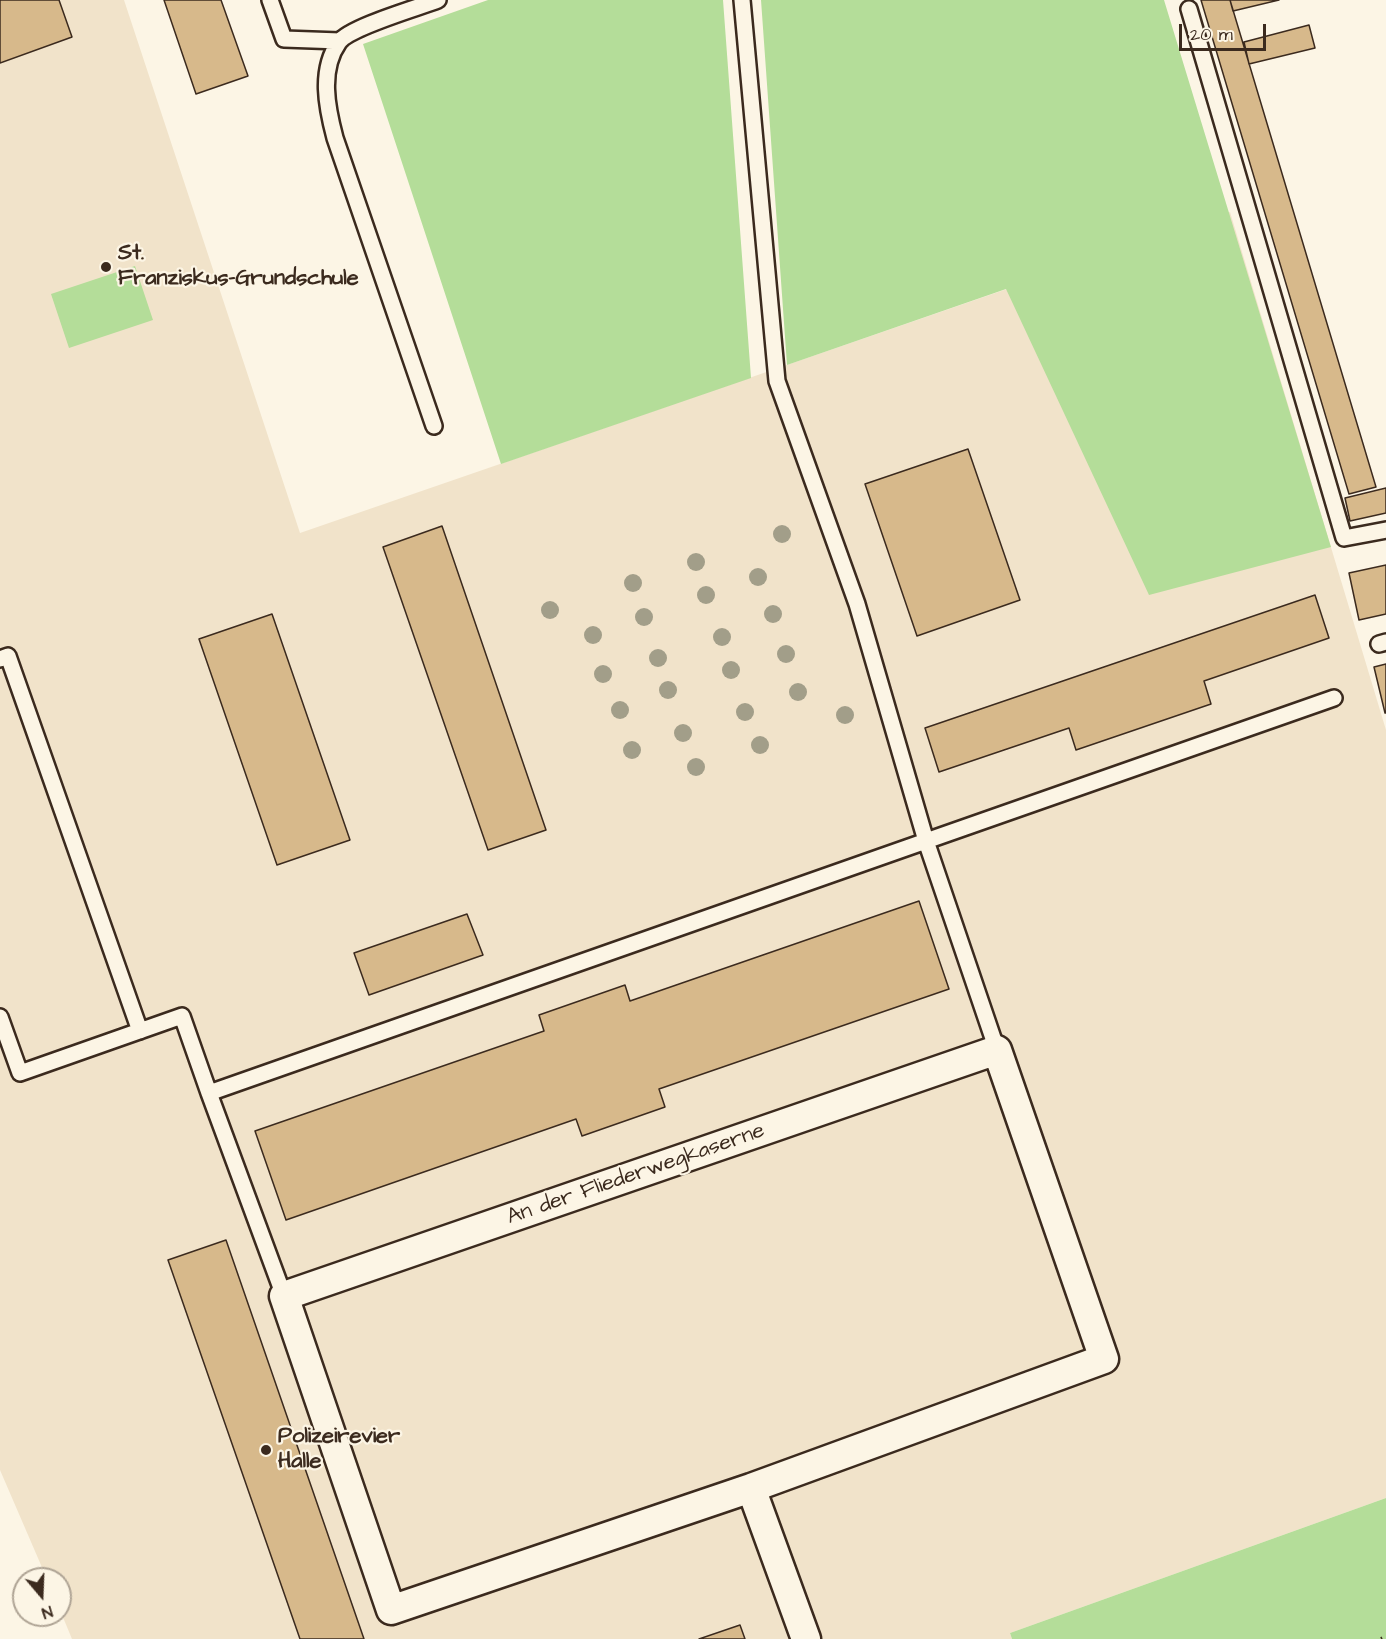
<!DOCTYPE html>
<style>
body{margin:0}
#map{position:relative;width:1386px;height:1639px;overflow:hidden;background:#fcf5e5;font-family:"Architects Daughter",sans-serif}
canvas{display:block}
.north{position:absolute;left:12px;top:1567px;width:60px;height:60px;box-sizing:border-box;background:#fcf5e5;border:2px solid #afa495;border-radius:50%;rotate:161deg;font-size:16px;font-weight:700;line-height:24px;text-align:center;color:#3b2a1e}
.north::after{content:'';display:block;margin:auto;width:21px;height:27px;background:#3b2a1e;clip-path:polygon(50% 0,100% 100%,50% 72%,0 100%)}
.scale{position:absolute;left:1179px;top:24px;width:87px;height:27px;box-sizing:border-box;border:3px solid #3b2a1e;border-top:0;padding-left:8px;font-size:18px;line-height:21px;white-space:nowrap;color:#3b2a1e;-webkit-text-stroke:4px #fcf5e5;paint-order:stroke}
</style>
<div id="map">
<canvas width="1386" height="1639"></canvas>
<div class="north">N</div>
<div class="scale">20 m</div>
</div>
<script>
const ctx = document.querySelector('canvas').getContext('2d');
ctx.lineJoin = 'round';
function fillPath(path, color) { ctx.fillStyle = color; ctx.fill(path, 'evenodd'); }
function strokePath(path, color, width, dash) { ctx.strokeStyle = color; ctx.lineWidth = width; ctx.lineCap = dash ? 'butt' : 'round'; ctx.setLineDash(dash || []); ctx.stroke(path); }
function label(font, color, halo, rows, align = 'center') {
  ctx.font = font + ' "Architects Daughter",sans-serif'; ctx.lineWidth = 4.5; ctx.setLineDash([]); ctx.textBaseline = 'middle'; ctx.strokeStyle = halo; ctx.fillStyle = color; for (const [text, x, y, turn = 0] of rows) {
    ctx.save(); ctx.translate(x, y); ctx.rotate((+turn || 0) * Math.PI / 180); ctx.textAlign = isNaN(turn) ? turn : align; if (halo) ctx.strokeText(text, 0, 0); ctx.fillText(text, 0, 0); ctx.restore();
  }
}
const built = new Path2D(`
 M0 0H124L300 533 1230 212 1386 730V1498L1010 1633 1012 1639H72L60 1610V1579H47L0 1470Z`);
const green = new Path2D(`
 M488 0H723L751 378 501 464 363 44Z
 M761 0H1164L1331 547 1149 595 1006 289 787 365Z
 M135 266 153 320 69 348 51 294Z
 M1386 1498V1639H1012L1010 1633Z`);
const building = new Path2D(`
 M0 0H59L72 37 0 63Z
 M164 0H221L248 76 196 94Z
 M1201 0H1230L1376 487 1349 494Z
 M1230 0H1279L1233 11Z
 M1309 25 1315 48 1249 64 1244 42Z
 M968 449 1020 600 917 636 865 484Z
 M1386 488V513L1350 521 1345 498Z
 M442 526 546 830 488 850 383 547Z
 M1386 565V614L1359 620 1349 573Z
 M1315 595 1329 638 1204 681 1211 704 1076 750 1069 728 939 772 925 728Z
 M272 614 350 840 277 865 199 639Z
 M1386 664V713H1385L1374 667Z
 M919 901 949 989 659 1089 665 1107 582 1136 576 1119 286 1220 255 1131 544 1031 539 1015 625 985 630 1001Z
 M467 914 483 955 369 995 354 953Z
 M226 1240 364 1639H300L168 1260Z
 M740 1625 745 1639H699Z`);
const path = new Path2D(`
 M1381 1639 1386 1637`);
const service = new Path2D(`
 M270 0 284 39 340 41
 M742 0 777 381 857 604 926 841 1334 698
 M1189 9 1344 538 1386 530
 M434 426 335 138C327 108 319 70 339 42 350 27 417 8 438 0
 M1379 644 1386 642
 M0 659 8 656 140 1031
 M0 1017 20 1073 182 1016 209 1093
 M284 1296 209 1093 926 841 997 1050`);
const minor = new Path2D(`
 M997 1050 1104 1359 751 1488 391 1610 284 1296Z
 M751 1488 806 1639`);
const trees = [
 [782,534],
 [696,562],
 [758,577],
 [633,583],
 [706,595],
 [550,610],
 [773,614],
 [644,617],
 [593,635],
 [722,637],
 [786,654],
 [658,658],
 [731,670],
 [603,674],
 [668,690],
 [798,692],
 [620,710],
 [745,712],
 [845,715],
 [683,733],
 [760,745],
 [632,750],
 [696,767]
];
const markers = [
 [106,267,6,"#3b2a1e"],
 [266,1450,6,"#3b2a1e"]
];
const poiNames = [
 ["St.",118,254],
 ["Franziskus-Grundschule",118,279],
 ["Polizeirevier",278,1437],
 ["Halle",278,1462]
];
const streetNames = [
 ["An der Fliederwegkaserne",636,1175,-19]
];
fillPath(built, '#f1e3ca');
fillPath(green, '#b4dd99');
fillPath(building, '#d7b98b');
strokePath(building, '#3b2a1e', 1.5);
strokePath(service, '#3b2a1e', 20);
strokePath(minor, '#3b2a1e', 33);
strokePath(path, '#3b2a1e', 4, [1.5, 4.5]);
strokePath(service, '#fcf5e5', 15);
strokePath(minor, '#fcf5e5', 28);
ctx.fillStyle = '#a29e89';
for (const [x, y] of trees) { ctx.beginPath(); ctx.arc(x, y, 9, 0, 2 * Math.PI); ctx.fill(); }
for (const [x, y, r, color] of markers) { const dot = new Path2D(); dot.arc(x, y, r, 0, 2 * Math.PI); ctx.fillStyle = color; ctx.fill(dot); strokePath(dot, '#fcf5e5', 2); }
label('bold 22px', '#3b2a1e', '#fcf5e5', poiNames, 'left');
label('22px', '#3b2a1e', '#fcf5e5', streetNames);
</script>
